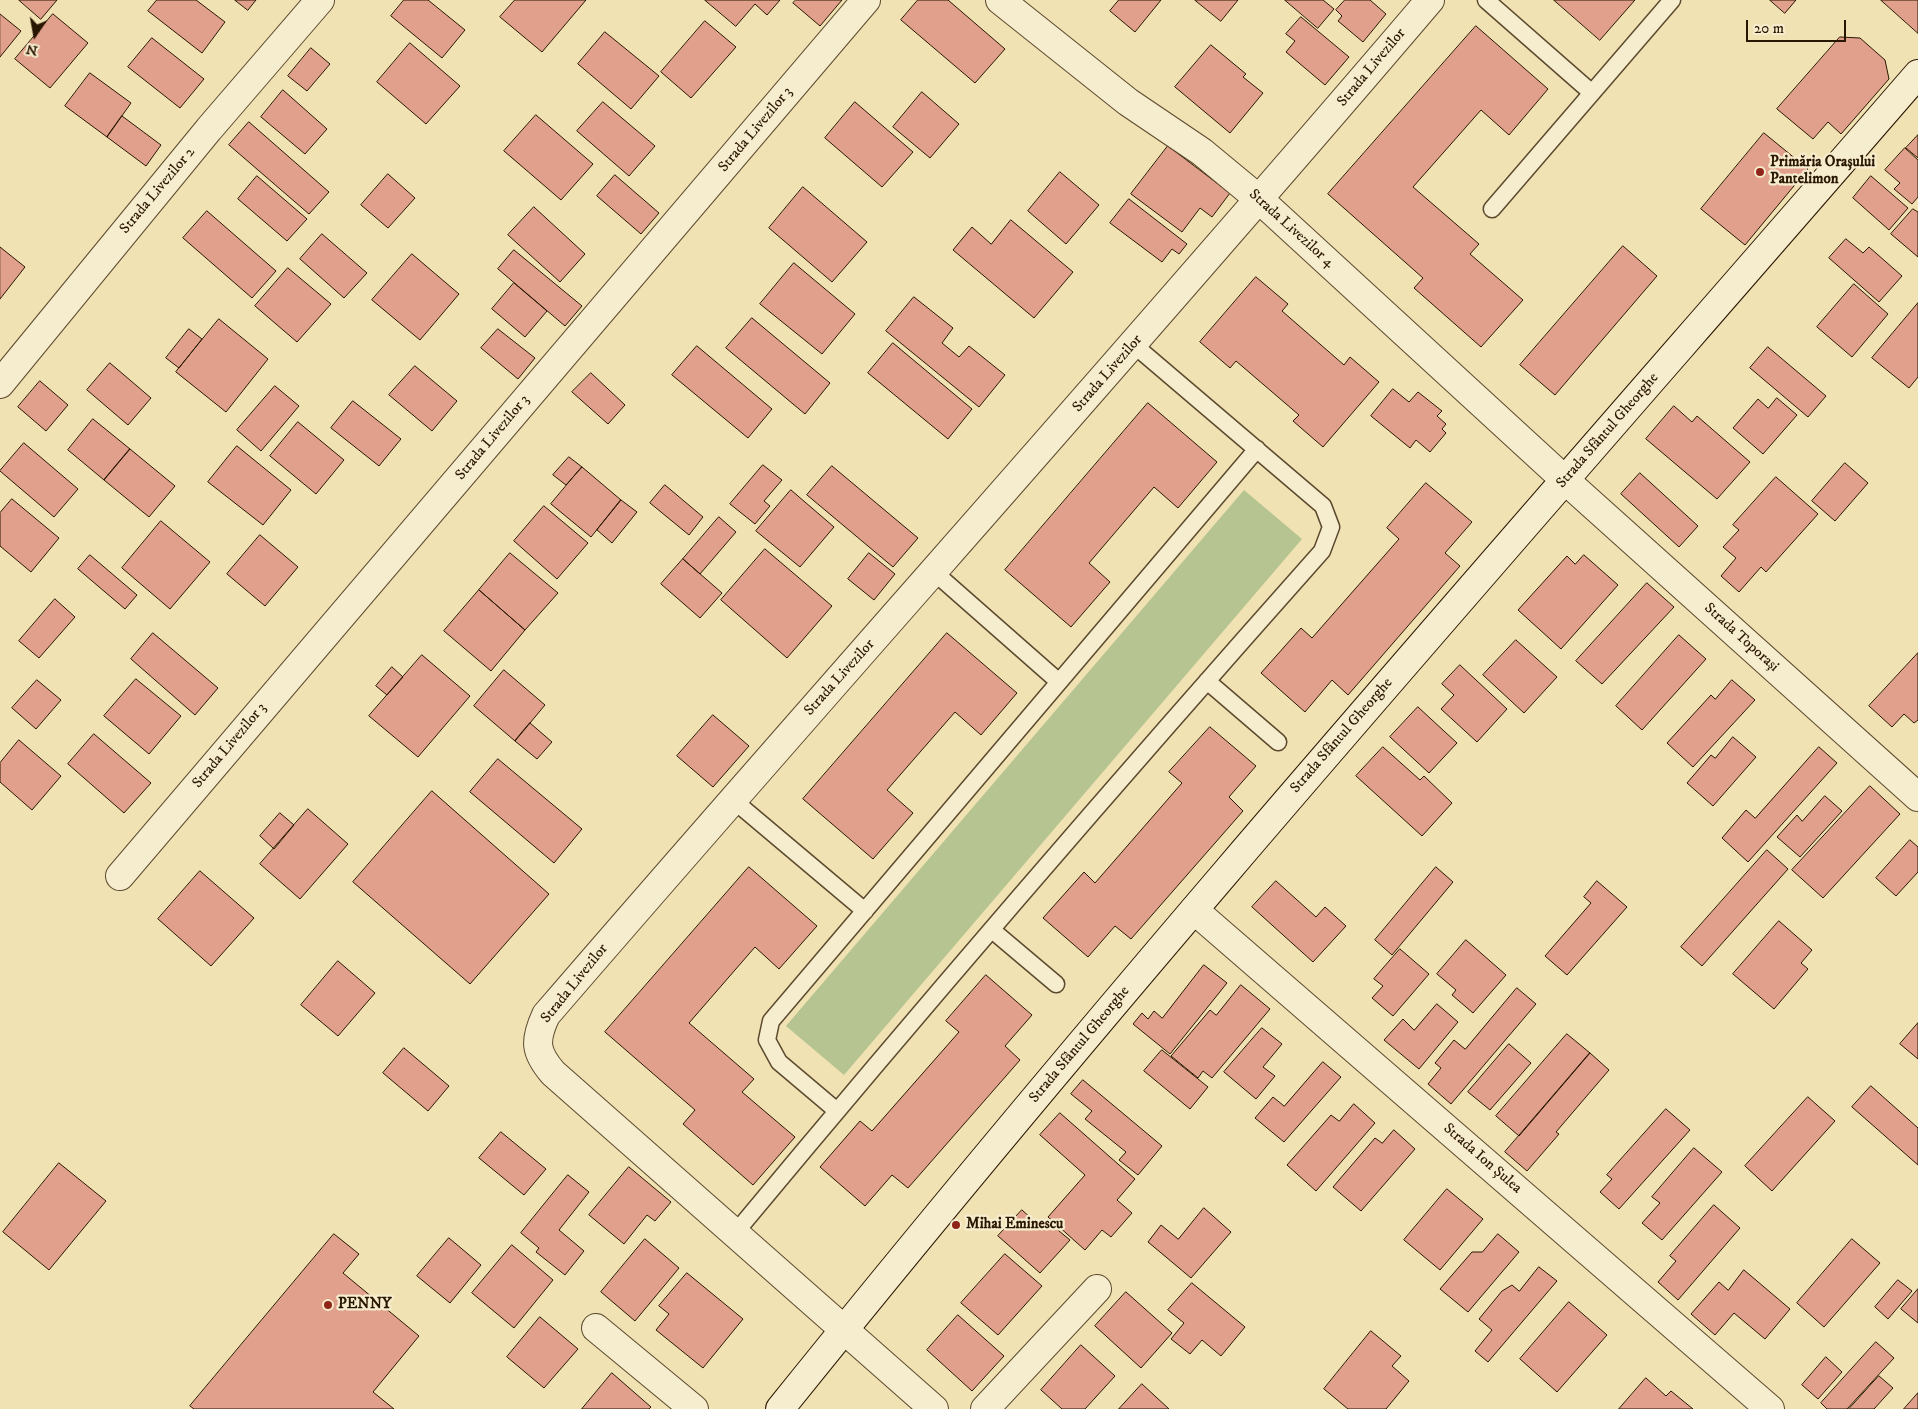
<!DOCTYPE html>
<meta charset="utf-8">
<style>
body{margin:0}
#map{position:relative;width:1918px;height:1409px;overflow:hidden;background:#f1e2b3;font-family:"IM FELL DW Pica",serif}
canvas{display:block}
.north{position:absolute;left:10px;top:10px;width:50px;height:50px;-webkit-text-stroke:4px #f6ecce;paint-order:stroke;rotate:192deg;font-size:14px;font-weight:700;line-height:20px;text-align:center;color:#2a1701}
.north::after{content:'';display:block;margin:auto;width:18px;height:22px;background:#2a1701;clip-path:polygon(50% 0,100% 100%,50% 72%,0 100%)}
.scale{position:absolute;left:1746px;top:20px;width:100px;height:22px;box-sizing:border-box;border:2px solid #2a1701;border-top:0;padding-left:6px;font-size:15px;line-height:18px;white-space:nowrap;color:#2a1701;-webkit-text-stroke:4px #f6ecce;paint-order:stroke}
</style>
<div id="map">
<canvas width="1918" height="1409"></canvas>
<div class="north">N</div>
<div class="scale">20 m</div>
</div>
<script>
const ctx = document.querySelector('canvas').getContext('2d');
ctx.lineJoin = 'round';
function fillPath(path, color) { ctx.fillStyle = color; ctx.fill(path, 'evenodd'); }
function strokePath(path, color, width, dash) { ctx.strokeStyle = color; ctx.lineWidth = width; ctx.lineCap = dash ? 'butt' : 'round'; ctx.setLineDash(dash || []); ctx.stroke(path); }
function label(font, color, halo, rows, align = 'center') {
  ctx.font = font + ' "IM FELL DW Pica",serif'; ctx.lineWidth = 4.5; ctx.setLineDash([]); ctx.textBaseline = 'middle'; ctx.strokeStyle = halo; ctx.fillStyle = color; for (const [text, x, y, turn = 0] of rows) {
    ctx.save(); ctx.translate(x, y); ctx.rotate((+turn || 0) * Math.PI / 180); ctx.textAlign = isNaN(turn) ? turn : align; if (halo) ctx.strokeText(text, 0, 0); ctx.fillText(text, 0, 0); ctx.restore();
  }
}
const green = new Path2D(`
 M1244 490 1302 539 844 1075 786 1026Z`);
const building = new Path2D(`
 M19 0H57L41 19Z
 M157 0H196L225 22 202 53 148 11Z
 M235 0H256L248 10Z
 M404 0H428L465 30 442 58 391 16Z
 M515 0H586L542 52 500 17Z
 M705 0H780L767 15 755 4 736 26Z
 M796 0H842L820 26 793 3Z
 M918 0H948L1005 49 975 83 901 20Z
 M1119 0H1161L1135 32 1110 11Z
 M1195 0H1238L1221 21Z
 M1285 0H1323L1334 9 1318 28Z
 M1345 0H1370L1386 14 1363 42 1338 21 1342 16 1336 10Z
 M1554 0H1635L1600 40Z
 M1770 0H1796L1785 13Z
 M1881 0H1918V33Z
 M0 14 21 31 0 57Z
 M53 14 88 43 50 88 15 59Z
 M1301 17 1349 57 1325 85 1286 52 1295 41 1286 34Z
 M705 21 736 47 691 98 661 72Z
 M1476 26 1548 89 1509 135 1481 110 1413 187 1479 244 1470 254 1523 300 1481 347 1414 288 1423 278 1328 194Z
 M605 32 659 76 631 109 578 64Z
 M1840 37 1860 38 1885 60 1889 79 1841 134 1828 122 1813 139 1777 109Z
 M152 38 204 79 180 108 128 67Z
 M410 43 460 86 426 124 377 82Z
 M1211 45 1246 74 1243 77 1263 93 1230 133 1175 87Z
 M311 48 330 64 307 91 288 76Z
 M90 73 131 103 107 137 65 106Z
 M283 90 327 129 305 154 261 117Z
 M922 92 959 124 930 158 893 127Z
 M603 102 655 146 629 176 577 131Z
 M855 102 913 152 882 187 825 138Z
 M536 115 593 164 561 200 504 151Z
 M122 116 161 145 146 166 107 137Z
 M249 122 329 192 309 214 229 145Z
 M1764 133 1808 169 1745 245 1701 209Z
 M1918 135V158L1906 148Z
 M1168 146 1230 193 1212 217 1200 208 1182 232 1131 194Z
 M1905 148 1918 160V197L1912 204 1894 189 1900 183 1885 170Z
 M1060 172 1099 205 1066 244 1028 211Z
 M388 174 415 198 388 228 361 205Z
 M615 175 659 213 641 234 597 196Z
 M257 176 307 219 287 241 238 199Z
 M1871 176 1908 208 1889 230 1853 198Z
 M803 187 867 242 832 282 769 228Z
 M1129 199 1187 244 1179 254 1172 249 1162 262 1110 223Z
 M534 207 585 254 560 282 508 235Z
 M1913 209 1918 212V257L1891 234Z
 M207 211 276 271 252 298 183 238Z
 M1011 220 1073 272 1034 318 953 250 972 227 991 244Z
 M322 234 367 273 344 298 300 259Z
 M1846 239 1863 253 1869 247 1902 276 1879 302 1829 258Z
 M1623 246 1657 276 1555 395 1520 365Z
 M0 247 25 267 0 299Z
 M514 250 582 306 565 326 498 269Z
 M412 254 459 294 420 340 372 300Z
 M794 263 855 314 822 354 760 304Z
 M288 268 331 304 297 342 255 306Z
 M1256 277 1288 304 1282 311 1344 365 1350 357 1379 382 1323 447 1293 421 1299 415 1236 361 1230 368 1200 342Z
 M514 283 547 311 525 337 492 309Z
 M1854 284 1888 314 1852 357 1817 327Z
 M914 297 953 328 942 343 959 357 969 346 1005 375 979 407 886 331Z
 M1918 303V377L1909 388 1872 358Z
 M752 318 830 383 805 414 726 348Z
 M219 319 268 359 226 412 176 372Z
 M189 329 202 339 179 368 166 358Z
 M498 329 535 358 518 379 481 348Z
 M893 343 972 409 948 439 868 373Z
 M697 346 772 409 748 438 672 375Z
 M1768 347 1826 396 1808 417 1750 368Z
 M110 363 151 398 128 425 87 390Z
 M415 366 457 401 432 431 389 395Z
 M591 373 625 405 608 424 572 392Z
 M40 381 68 405 46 431 18 407Z
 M275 386 299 406 261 451 237 430Z
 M1393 389 1409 402 1418 392 1442 411 1437 416 1446 424 1442 429 1446 433 1430 452 1416 440 1410 448 1371 416Z
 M1777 398 1797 415 1763 454 1733 428 1758 399 1768 408Z
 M353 401 401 439 379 466 331 428Z
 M1148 403 1217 462 1178 508 1154 487 1089 563 1110 582 1071 627 1005 570Z
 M1674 406 1692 422 1697 416 1750 462 1717 499 1646 439Z
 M93 419 130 449 104 480 68 450Z
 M298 422 344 460 316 494 270 456Z
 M24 443 78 489 54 517 0 471Z
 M237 446 291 490 263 525 208 482Z
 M130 449 175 486 149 517 104 480Z
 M569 457 582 467 566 485 553 475Z
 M1845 463 1868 483 1835 521 1812 501Z
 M763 465 782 480 764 501 770 506 755 524 730 504Z
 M832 466 918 538 893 567 807 495Z
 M582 467 621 500 591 537 551 504Z
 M1640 473 1698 526 1679 547 1621 494Z
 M1776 477 1818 514 1766 572 1761 567 1739 592 1721 576 1736 558 1723 547 1739 530 1733 525Z
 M1426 483 1472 522 1445 553 1460 566 1348 695 1332 680 1305 712 1261 673 1301 628 1312 638 1399 539 1387 528Z
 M665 485 703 517 689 535 650 503Z
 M791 490 834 527 800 567 756 531Z
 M12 499 59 538 31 572 0 546V513Z
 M621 500 637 512 612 543 597 530Z
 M544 506 588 543 557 579 514 541Z
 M719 517 736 532 700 574 683 559Z
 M161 521 210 562 170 609 122 568Z
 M260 535 298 567 265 606 227 574Z
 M765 549 832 606 787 658 721 600Z
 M510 553 558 593 525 630 479 590Z
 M869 553 895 574 874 600 848 579Z
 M90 555 137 595 125 609 78 569Z
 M1584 555 1618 585 1561 649 1518 610 1567 556 1575 564Z
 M683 559 722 593 700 618 661 584Z
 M1647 583 1674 607 1602 684 1576 661Z
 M479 590 525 630 491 671 444 631Z
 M55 599 75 617 39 658 19 641Z
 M153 633 218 688 195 715 131 659Z
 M947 633 1017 693 981 735 955 712 887 790 913 813 873 859 803 799Z
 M1679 635 1706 659 1642 730 1616 706Z
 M1516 640 1557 677 1524 713 1483 675Z
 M1918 653V720L1914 723 1904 714 1892 727 1869 706Z
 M422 655 470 696 418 757 369 716Z
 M1460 665 1507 709 1477 742 1441 709 1454 695 1442 684Z
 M392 667 403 677 387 695 376 686Z
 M504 670 545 705 515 741 474 706Z
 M136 679 181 716 149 754 104 716Z
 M37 680 61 700 36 729 12 708Z
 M1732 680 1755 700 1693 767 1667 743 1711 695 1715 699Z
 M1418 707 1457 743 1429 773 1390 737Z
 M713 715 749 746 713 787 677 756Z
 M530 723 552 742 537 759 515 741Z
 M1210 727 1256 766 1229 797 1243 811 1131 939 1115 926 1088 957 1043 918 1084 872 1095 883 1182 783 1169 772Z
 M94 734 151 783 124 813 68 764Z
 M1733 737 1756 757 1713 806 1687 783 1711 755 1715 758Z
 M19 740 61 776 32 810 0 782V763Z
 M1383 747 1420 780 1424 776 1452 803 1422 836 1356 776Z
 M1819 747 1837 763 1748 862 1722 838 1746 810 1755 818Z
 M498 759 582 829 554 863 470 792Z
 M1870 786 1900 814 1823 898 1792 870Z
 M432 791 549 894 470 984 353 882Z
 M1825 796 1842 811 1800 857 1777 837 1797 815 1802 821Z
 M308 809 348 844 300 899 260 864Z
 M280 813 294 825 274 849 260 836Z
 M1910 840 1918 847V872L1896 896 1876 878Z
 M1767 850 1788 869 1702 966 1681 947Z
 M749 867 817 926 779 969 755 947 689 1023 754 1079 742 1092 795 1137 753 1185 683 1124 695 1110 605 1032Z
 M1436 867 1453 882 1392 955 1375 940Z
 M200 871 254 918 211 966 158 919Z
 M1276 881 1316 917 1325 907 1346 926 1313 962 1252 907Z
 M1597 881 1627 907 1567 975 1545 956 1591 903 1584 897Z
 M1779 921 1812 950 1801 963 1808 969 1774 1009 1733 974Z
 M1466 940 1506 975 1473 1013 1452 995 1456 990 1437 974Z
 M1400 949 1429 974 1393 1016 1372 998 1383 986 1374 979Z
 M338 961 375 993 338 1036 301 1005Z
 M1204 965 1227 983 1170 1054 1133 1024 1142 1013 1148 1019 1154 1011 1162 1018Z
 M986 975 1032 1015 1005 1046 1020 1060 908 1188 892 1175 865 1206 820 1167 860 1121 872 1131 959 1032 946 1021Z
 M1241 985 1270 1009 1212 1078 1203 1071 1198 1078 1171 1056 1210 1010 1216 1015Z
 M1517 988 1536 1004 1451 1104 1428 1084 1441 1068 1435 1063 1454 1040 1465 1049Z
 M1437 1004 1458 1022 1419 1069 1384 1040 1403 1019 1414 1030Z
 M1918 1023V1059L1900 1044Z
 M1262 1028 1282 1044 1263 1067 1275 1076 1256 1099 1224 1072Z
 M1567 1034 1590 1053 1519 1136 1496 1116Z
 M1509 1044 1531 1063 1490 1110 1468 1092Z
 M404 1048 449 1086 428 1111 383 1073Z
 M1162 1050 1208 1087 1190 1109 1144 1071Z
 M1590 1053 1609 1070 1556 1132 1559 1134 1527 1171 1505 1152Z
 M1323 1062 1341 1077 1284 1142 1255 1118 1273 1097 1284 1106Z
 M1083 1080 1162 1146 1138 1175 1119 1160 1126 1152 1085 1119 1092 1111 1071 1094Z
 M1871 1086 1918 1128V1165L1852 1107Z
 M1808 1097 1835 1121 1772 1191 1745 1166Z
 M1354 1104 1375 1123 1316 1191 1287 1165 1331 1115 1339 1121Z
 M1666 1109 1690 1130 1619 1209 1600 1192 1612 1179 1607 1175Z
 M1060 1113 1135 1179 1117 1200 1132 1213 1111 1237 1102 1230 1085 1250 1048 1217 1085 1175 1040 1135Z
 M1394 1130 1415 1149 1361 1211 1333 1187 1375 1138 1382 1143Z
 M501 1132 546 1169 524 1195 479 1158Z
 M1694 1148 1722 1172 1662 1240 1642 1223 1660 1203 1652 1197Z
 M59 1163 106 1201 49 1270 3 1232Z
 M629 1167 671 1202 655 1221 647 1215 624 1244 589 1215Z
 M568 1175 589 1192 559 1230 584 1251 565 1275 536 1252 539 1248 521 1233Z
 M1447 1189 1483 1219 1440 1270 1404 1240Z
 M1714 1205 1740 1228 1678 1300 1658 1282 1676 1261 1670 1256Z
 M1204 1208 1231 1232 1191 1278 1148 1242 1161 1225 1178 1239Z
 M1022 1210 1042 1228 1047 1221 1070 1240 1040 1273 998 1236Z
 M334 1234 359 1254 343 1273 419 1336 373 1392 394 1409H194L190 1406Z
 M1498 1234 1519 1252 1468 1312 1440 1289 1472 1252H1482Z
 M449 1238 481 1265 450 1303 417 1276Z
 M645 1239 679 1268 635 1321 601 1292Z
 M1852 1239 1880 1263 1824 1327 1797 1303Z
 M512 1245 553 1280 514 1328 472 1293Z
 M1005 1254 1042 1286 998 1335 961 1303Z
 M1539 1267 1557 1281 1488 1362 1475 1351 1492 1330 1479 1319 1502 1291 1512 1285 1519 1291Z
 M1744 1270 1790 1309 1765 1339 1734 1313 1715 1335 1691 1314 1719 1282 1728 1290Z
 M687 1273 743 1319 703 1368 656 1330 669 1314 659 1306Z
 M1898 1280 1912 1291 1888 1319 1875 1307Z
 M1192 1283 1245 1327 1221 1356 1202 1340 1190 1354 1171 1339 1184 1323 1168 1310Z
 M1918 1289V1323L1901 1309Z
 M1126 1292 1172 1333 1141 1368 1095 1326Z
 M1569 1302 1607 1335 1557 1392 1520 1359Z
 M958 1315 1004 1356 972 1391 927 1350Z
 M540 1317 578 1349 544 1388 507 1357Z
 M1371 1331 1401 1356 1392 1366 1409 1381 1386 1409H1348L1324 1389Z
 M1876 1342 1894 1358 1847 1409H1827L1821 1403Z
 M1081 1345 1115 1376 1085 1409H1062L1041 1390Z
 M1826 1357 1842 1372 1818 1399 1802 1385Z
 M612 1373 651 1407 649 1409H582Z
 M1879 1376 1893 1388 1874 1409H1849Z
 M1646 1378 1666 1396 1671 1391 1693 1409H1619Z
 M1142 1384 1169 1409H1119Z
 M1918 1393V1409H1904Z`);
const lane = new Path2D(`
 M1486 0 1592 93
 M1492 209 1672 0
 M934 572 1059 682
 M1207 681 1278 742
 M732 799 865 911
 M992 930 1056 984
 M837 1111 779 1062 767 1040 771 1021 1257 449
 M736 1232C927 1002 1123 775 1322 551L1331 527 1323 506 1134 345`);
const street = new Path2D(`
 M1000 0 1128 102 1202 152 1260 200 1565 480 1918 797
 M0 384 209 129 320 0
 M120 876 866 0
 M1194 910 1770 1409
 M596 1328 694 1409
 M934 1409 553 1073C535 1052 534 1041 546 1015 839 675 1139 342 1430 0
 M985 1409 1097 1289`);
const secondary = new Path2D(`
 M780 1409C1146 953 1535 516 1918 74`);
const markers = [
 [1760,172,5,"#8f2418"],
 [956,1225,5,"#8f2418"],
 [328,1305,5,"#8f2418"]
];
const streetNames = [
 ["Strada Livezilor",1372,68,-50],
 ["Strada Livezilor 3",756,130,-50],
 ["Strada Livezilor 2",158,191,-50],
 ["Strada Livezilor 4",1291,229,42],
 ["Strada Livezilor",1108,374,-49],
 ["Strada Sfântul Gheorghe",1608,431,-49],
 ["Strada Livezilor 3",493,438,-50],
 ["Strada Toporași",1741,638,42],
 ["Strada Livezilor",840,678,-48],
 ["Strada Sfântul Gheorghe",1342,736,-49],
 ["Strada Livezilor 3",230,746,-50],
 ["Strada Livezilor",575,984,-51],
 ["Strada Sfântul Gheorghe",1080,1045,-50],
 ["Strada Ion Șulea",1482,1159,41]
];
const poiNames = [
 ["Primăria Orașului",1770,163],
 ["Pantelimon",1770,180],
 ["Mihai Eminescu",966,1225],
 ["PENNY",338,1305]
];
fillPath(green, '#b5c490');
fillPath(building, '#e0a08c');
strokePath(building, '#2a1701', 1);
strokePath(lane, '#5c4a2e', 19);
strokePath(street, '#5c4a2e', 30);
strokePath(secondary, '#2a1701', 30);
strokePath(lane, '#f6ecce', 16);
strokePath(street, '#f6ecce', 28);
strokePath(secondary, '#f6ecce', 28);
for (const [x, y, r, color] of markers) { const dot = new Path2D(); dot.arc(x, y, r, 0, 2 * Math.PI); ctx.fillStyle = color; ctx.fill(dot); strokePath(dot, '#f6ecce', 2); }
label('15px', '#2a1701', '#f6ecce', streetNames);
label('bold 15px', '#2a1701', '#f6ecce', poiNames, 'left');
</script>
